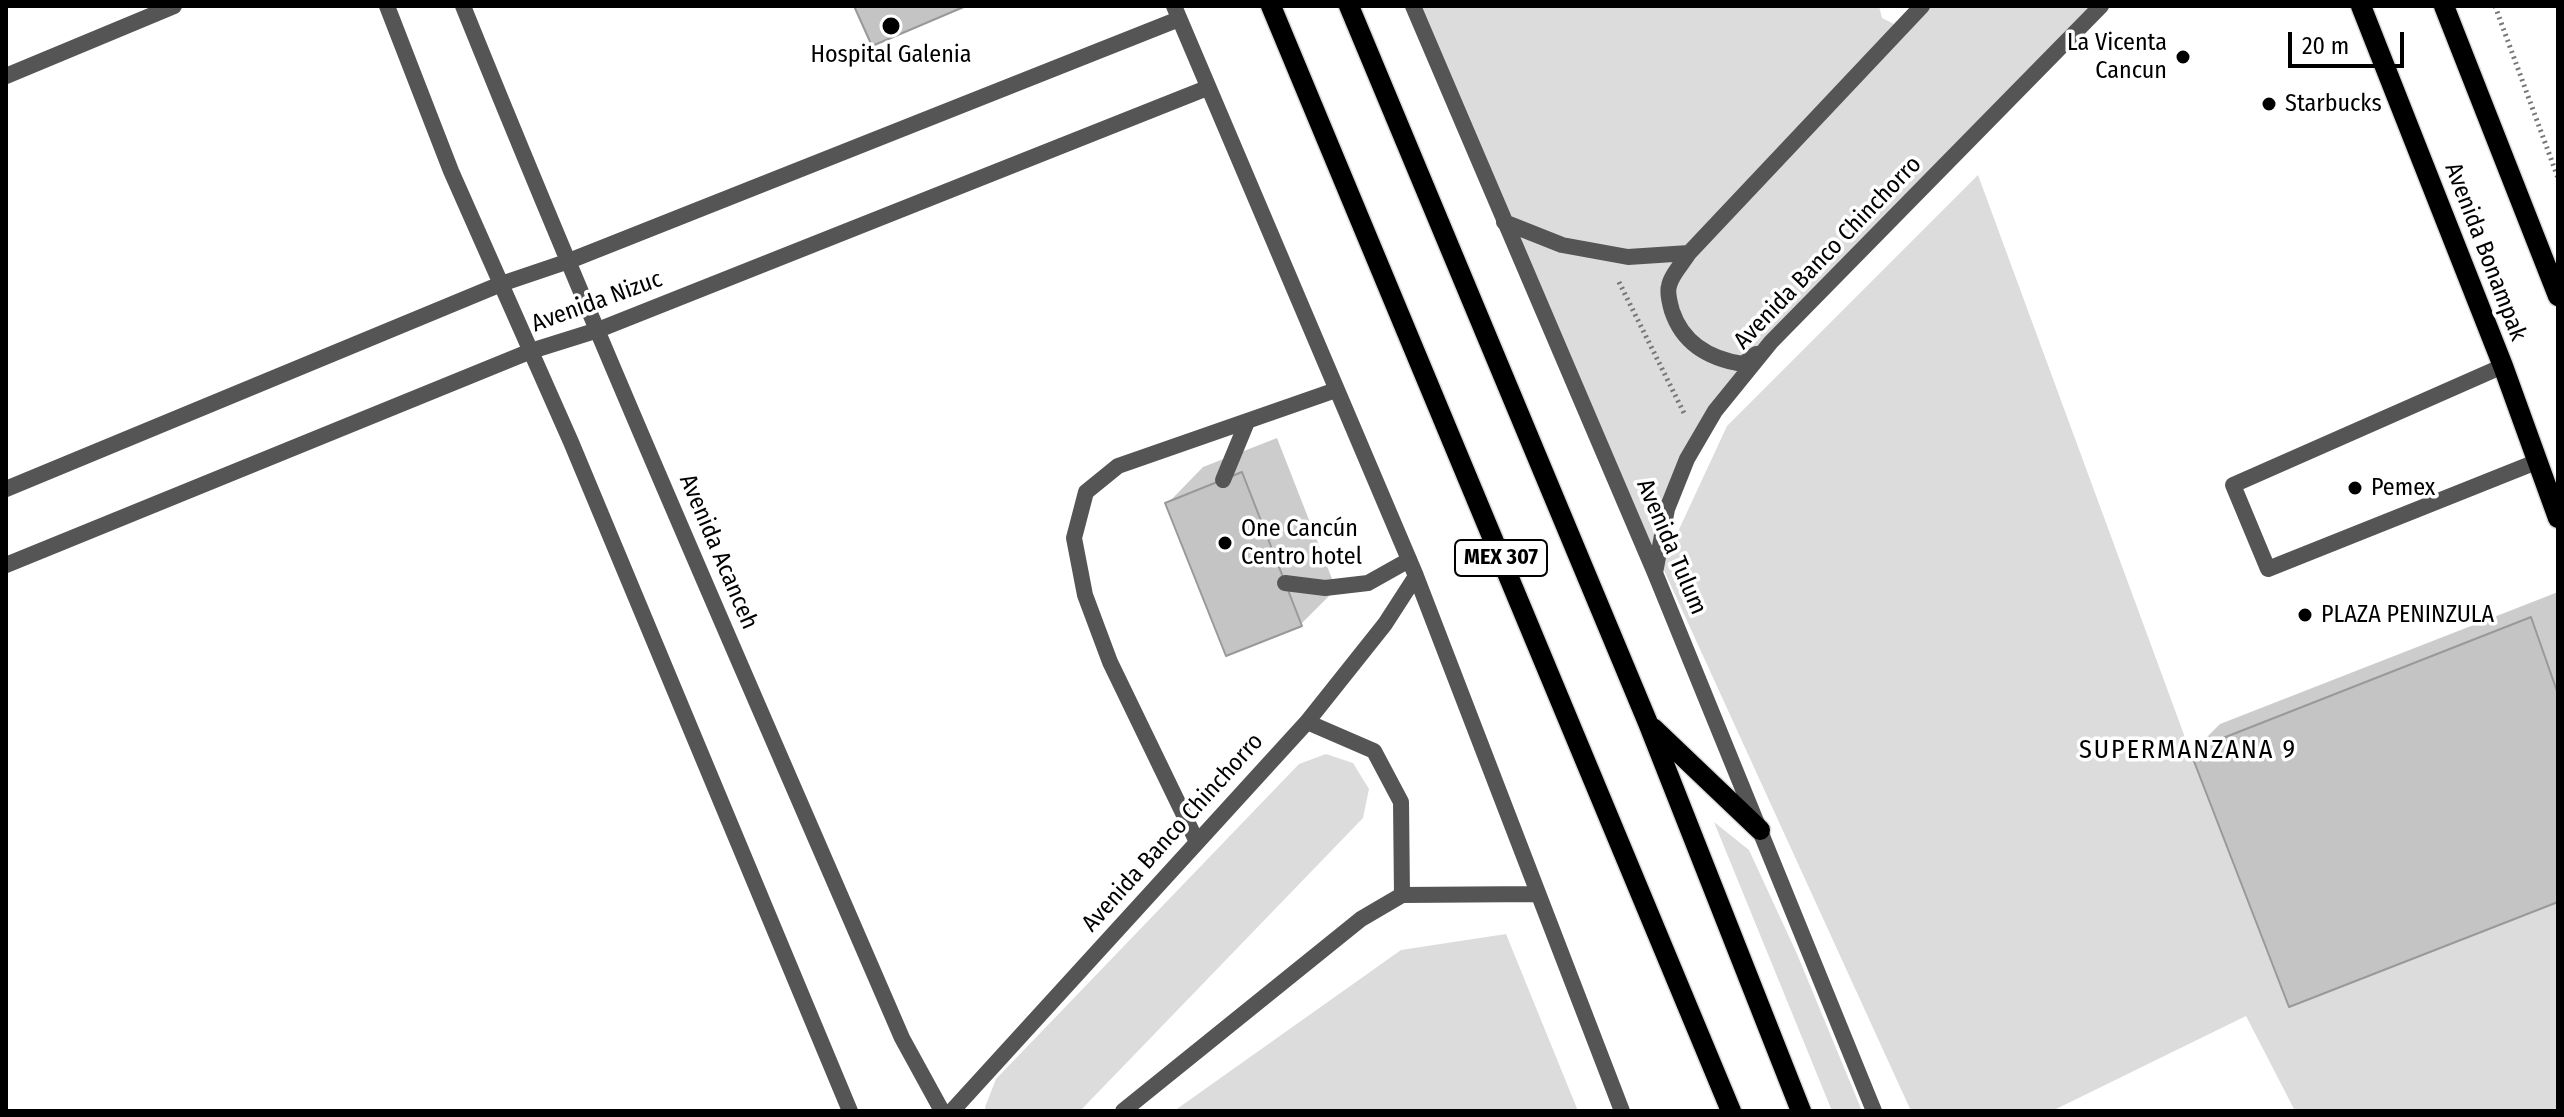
<!DOCTYPE html>
<meta charset="utf-8">
<style>
body{margin:0}
#map{position:relative;width:2564px;height:1117px;overflow:hidden;background:#fff;font-family:"Fira Sans Condensed",sans-serif}
canvas{display:block}
.frame{position:absolute;inset:0;border:8px solid #000;pointer-events:none}
.scale{position:absolute;left:2288px;top:32px;width:116px;height:36px;box-sizing:border-box;border:4px solid #000;border-top:0;padding-left:10px;font-size:24px;line-height:28px;white-space:nowrap;color:#000;-webkit-text-stroke:6px #fff;paint-order:stroke}
</style>
<div id="map">
<canvas width="2564" height="1117"></canvas>
<div class="frame"></div>
<div class="scale">20 m</div>
</div>
<script>
const ctx = document.querySelector('canvas').getContext('2d');
ctx.lineJoin = 'round';
function fillPath(path, color) { ctx.fillStyle = color; ctx.fill(path, 'evenodd'); }
function strokePath(path, color, width, dash) { ctx.strokeStyle = color; ctx.lineWidth = width; ctx.lineCap = dash ? 'butt' : 'round'; ctx.setLineDash(dash || []); ctx.stroke(path); }
function label(font, color, halo, rows, align = 'center') {
  ctx.font = font + ' "Fira Sans Condensed",sans-serif'; ctx.lineWidth = 7; ctx.setLineDash([]); ctx.textBaseline = 'middle'; ctx.strokeStyle = halo; ctx.fillStyle = color; for (const [text, x, y, turn = 0] of rows) {
    ctx.save(); ctx.translate(x, y); ctx.rotate((+turn || 0) * Math.PI / 180); ctx.textAlign = isNaN(turn) ? turn : align; if (halo) ctx.strokeText(text, 0, 0); ctx.fillText(text, 0, 0); ctx.restore();
  }
}
const green = new Path2D(`
 M1415 6H1879L1882 18 1898 26 1922 6H2101L1771 342 1687 459 1655 573Z
 M1978 175 2190 751 2289 1006 2558 902V1111H2295L2246 1016 2052 1111H1911L1662 566 1727 426Z
 M1326 754 1353 763 1369 789 1363 818 1080 1111H986L985 1107 996 1079 1299 764Z
 M1714 822 1749 850 1797 954 1862 1111H1832Z
 M1506 934 1578 1111H1174L1401 950Z`);
const shadow = new Path2D(`
 M1277 438 1336 589 1301 624 1168 503 1203 467Z
 M2558 592V899L2193 751 2220 724Z`);
const building = new Path2D(`
 M854 6H966L872 46Z
 M1242 472 1302 626 1226 656 1165 503Z
 M2531 617 2558 694V902L2289 1007 2190 751Z`);
const path = new Path2D(`
 M2495 6 2558 178
 M1619 282 1684 413`);
const service = new Path2D(`
 M2503 366 2233 485 2268 569 2536 462
 M1223 480 1247 422
 M1285 583 1325 588 1368 583 1409 560
 M1197 842 1110 662 1085 595 1074 538 1086 492 1118 466 1336 390`);
const minor = new Path2D(`
 M6 76 174 6`);
const tertiary = new Path2D(`
 M387 6 451 171 571 442 850 1111
 M463 6C603 353 754 695 902 1038L942 1111
 M1174 6 1416 576 1622 1111
 M1413 6 1655 573 1874 1111
 M1504 222 1562 245 1628 257 1689 253 1922 6
 M1689 253C1683 263 1671 275 1669 286 1667 292 1670 304 1672 311 1683 344 1710 359 1743 364L1756 354
 M6 489 501 284 569 261 1179 19
 M6 565 531 351 598 330 1207 88
 M1655 573 1667 509 1687 459 1715 411 1771 342 2101 6
 M1307 722 1374 751 1401 802 1402 895
 M952 1111 1307 722 1385 624 1416 576
 M1123 1111 1361 919 1402 895 1538 894`);
const primary = new Path2D(`
 M1271 6 1731 1111
 M1349 6 1648 723 1801 1111
 M2361 6 2503 366 2558 518
 M2444 6 2558 296
 M1653 728 1760 830`);
const markers = [
 [891,26,10,"#000"],
 [2183,57,8,"#000"],
 [2269,104,8,"#000"],
 [2355,488,8,"#000"],
 [1225,543,8,"#000"],
 [2305,615,8,"#000"]
];
const shields = [
 [1501,558,92]
];
const shieldNames = [
 ["MEX 307",1501,558]
];
const poiNames = [
 ["La Vicenta",2167,43,"right"],
 ["Cancun",2167,71,"right"],
 ["Hospital Galenia",891,55,"center"],
 ["Starbucks",2285,104],
 ["Pemex",2371,488],
 ["One Cancún",1241,529],
 ["Centro hotel",1241,557],
 ["PLAZA PENINZULA",2321,615]
];
const streetNames = [
 ["Avenida Bonampak",2485,252,69],
 ["Avenida Banco Chinchorro",1828,253,-46],
 ["Avenida Nizuc",597,302,-20],
 ["Avenida Tulum",1671,547,67],
 ["Avenida Acanceh",718,552,67],
 ["Avenida Banco Chinchorro",1173,833,-48]
];
const neighbourhoodNames = [
 ["SUPERMANZANA 9",2188,751]
];
fillPath(green, '#dcdcdc');
fillPath(shadow, '#0003');
fillPath(building, '#c4c4c4');
strokePath(building, '#999', 2);
strokePath(primary, '#dbdbdb', 23);
strokePath(path, '#777', 5, [2, 4]);
strokePath(service, '#555', 16);
strokePath(minor, '#555', 16);
strokePath(tertiary, '#555', 16);
strokePath(primary, '#000', 20);
for (const [x, y, r, color] of markers) { const dot = new Path2D(); dot.arc(x, y, r, 0, 2 * Math.PI); ctx.fillStyle = color; ctx.fill(dot); strokePath(dot, '#fff', 3); }
for (const [x, y, w] of shields) { const box = new Path2D(); box.roundRect(x - w / 2, y - 18, w, 36, 6); ctx.fillStyle = '#fff'; ctx.fill(box); strokePath(box, '#000', 2); }
label('bold 22px', '#000', null, shieldNames);
label('24px', '#000', '#fff', poiNames, 'left');
label('24px', '#000', '#fff', streetNames);
ctx.letterSpacing = '2px';
label('26px', '#000', '#fff', neighbourhoodNames);
ctx.letterSpacing = '0px';
</script>
